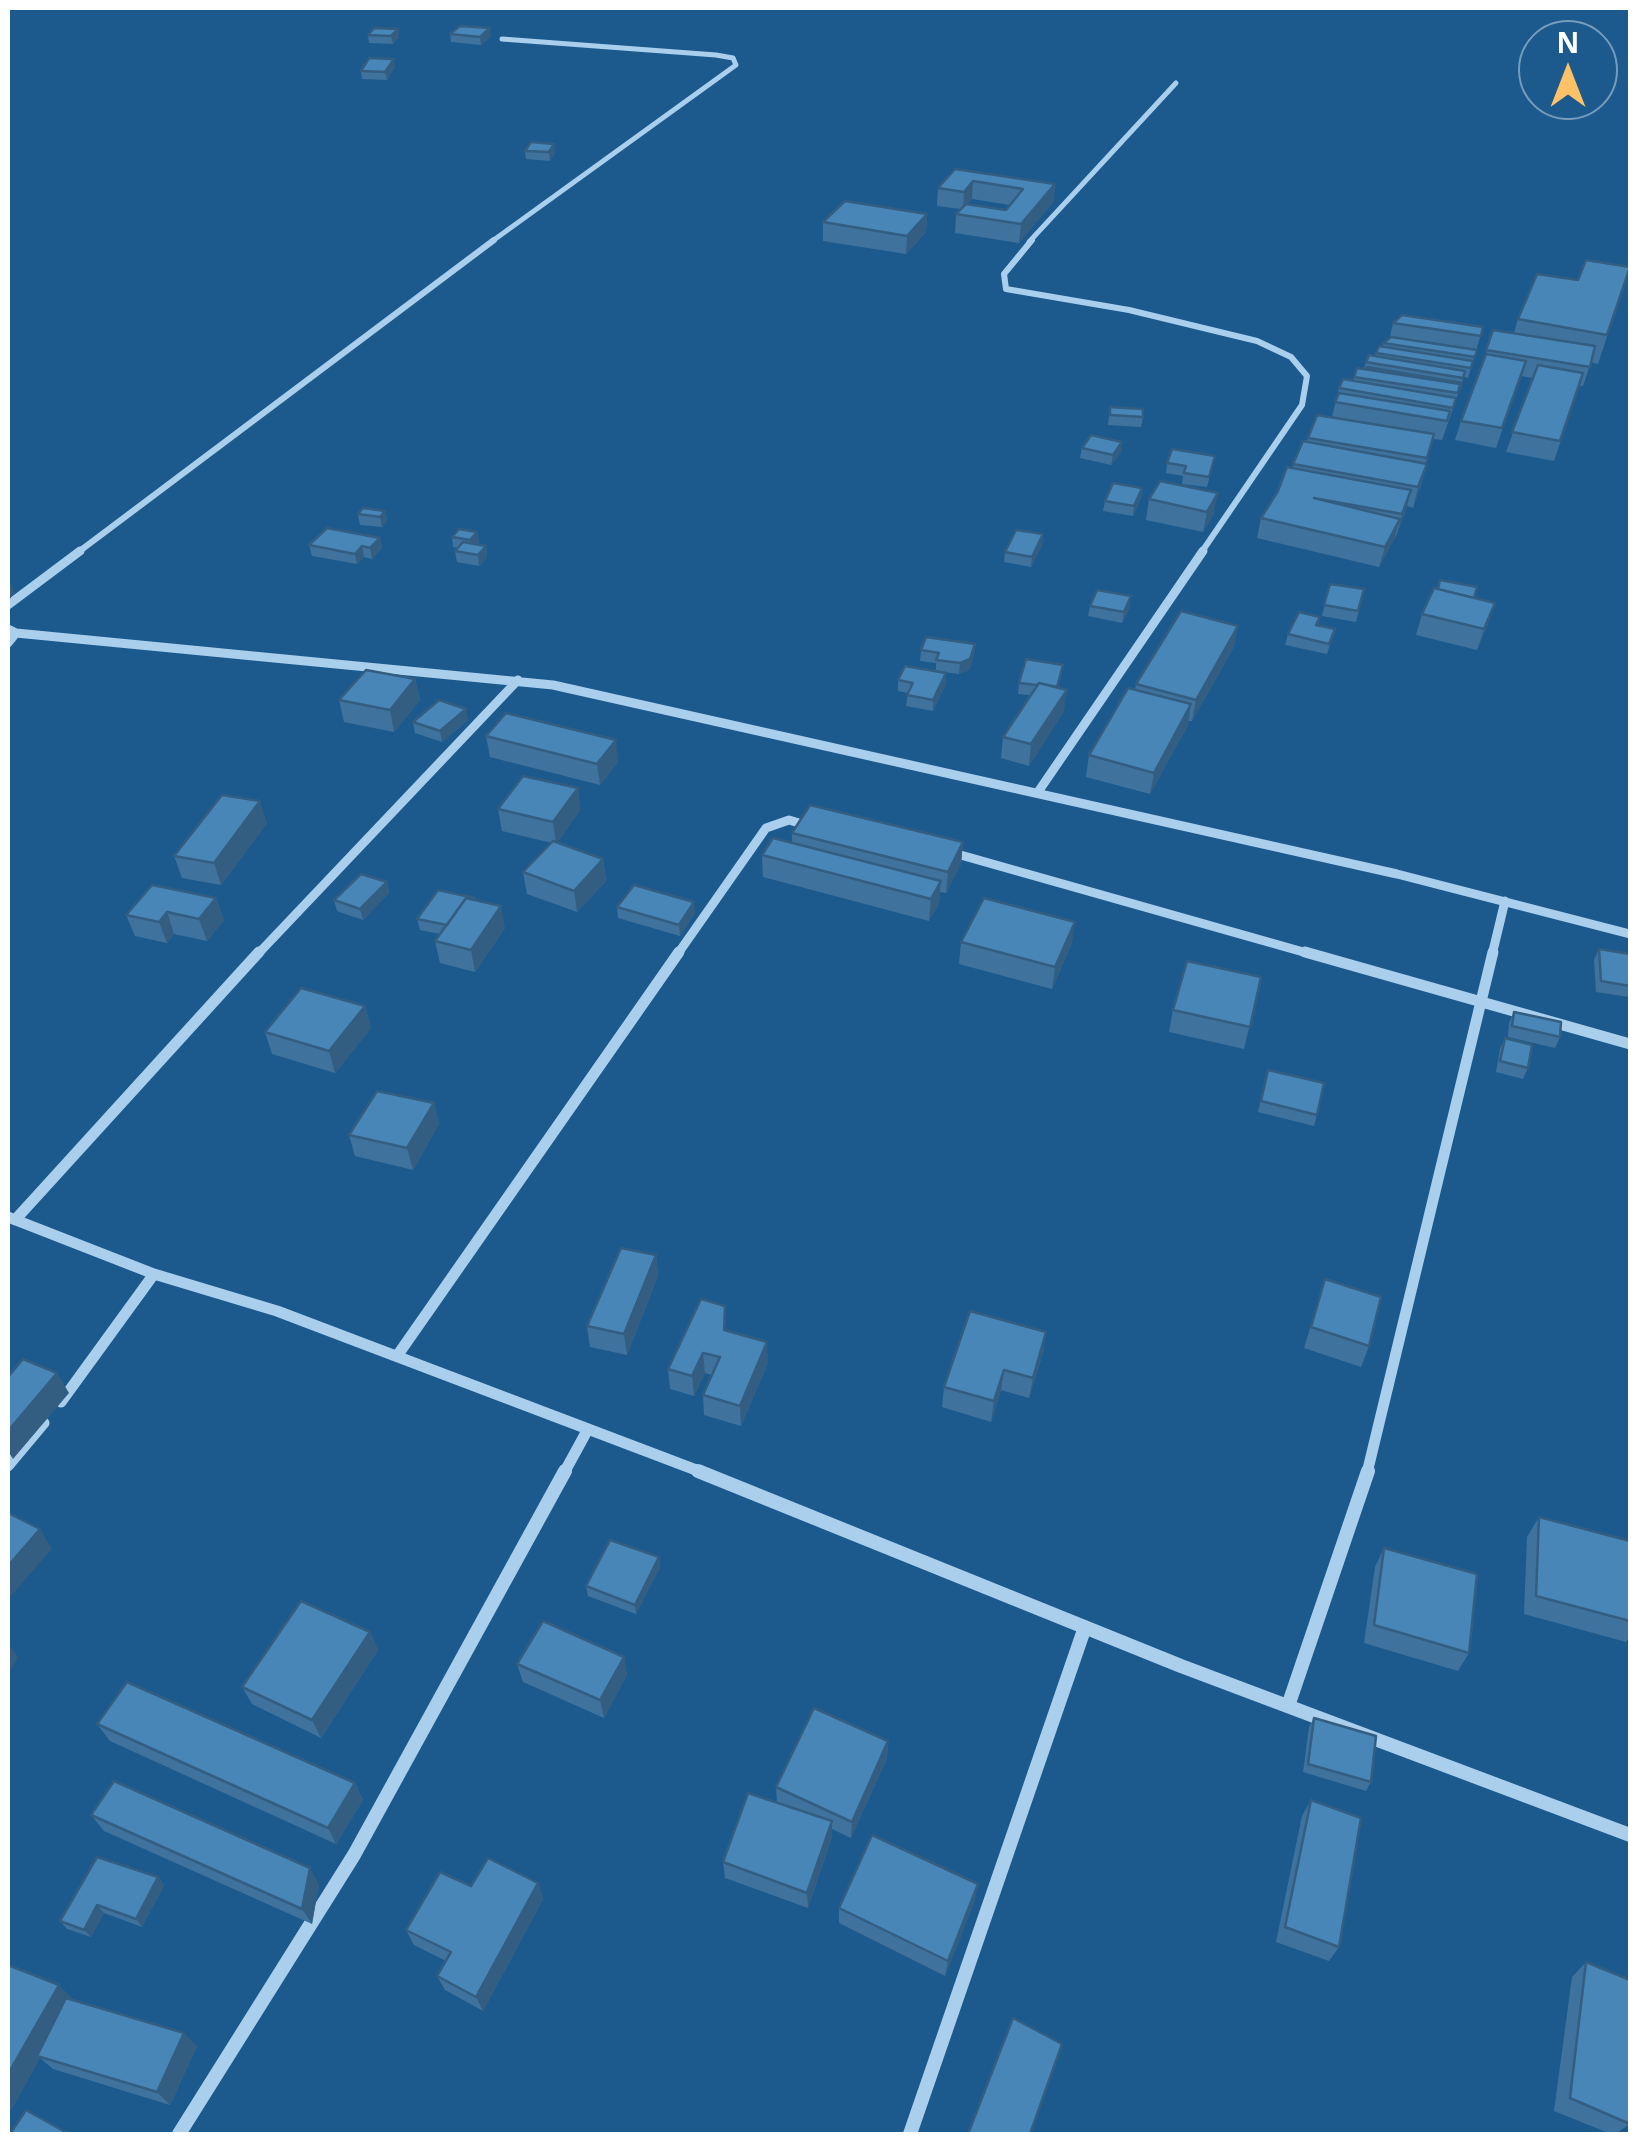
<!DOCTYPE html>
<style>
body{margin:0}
#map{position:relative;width:1638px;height:2142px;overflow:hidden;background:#1c5a8e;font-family:"Noto Sans",sans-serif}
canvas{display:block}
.frame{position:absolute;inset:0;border:10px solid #fff;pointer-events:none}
.north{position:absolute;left:1518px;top:20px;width:100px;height:100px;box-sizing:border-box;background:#1c5a8e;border:2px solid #779cbb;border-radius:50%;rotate:0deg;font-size:28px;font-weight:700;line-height:40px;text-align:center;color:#fff}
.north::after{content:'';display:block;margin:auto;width:35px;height:45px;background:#fdc267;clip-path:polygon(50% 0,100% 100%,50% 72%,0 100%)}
</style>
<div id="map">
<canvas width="1638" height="2142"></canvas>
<div class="frame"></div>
<div class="north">N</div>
</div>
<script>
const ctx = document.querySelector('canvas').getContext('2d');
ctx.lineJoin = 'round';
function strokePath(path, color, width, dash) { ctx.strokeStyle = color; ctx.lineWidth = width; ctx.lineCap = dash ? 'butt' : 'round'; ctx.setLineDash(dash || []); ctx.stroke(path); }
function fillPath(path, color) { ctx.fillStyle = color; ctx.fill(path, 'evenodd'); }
const minorFar4 = new Path2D(`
 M491 242 736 65 733 58 716 55 502 39
 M1029 242 1176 83`);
const minorFar3 = new Path2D(`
 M1032 240 1004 274 1006 289 1129 310 1257 341 1291 357 1307 376 1302 405 1201 553
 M77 553 494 240`);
const minorFar2 = new Path2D(`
 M8 605 80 551
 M8 629 16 633 8 643
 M16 633 553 685 1397 874 1630 934
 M1038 792 1203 551
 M950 852 1314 955
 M257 955 518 680
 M677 955 766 828 789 820 809 826
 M1492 955 1505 901`);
const minorFar1 = new Path2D(`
 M1305 952 1630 1044
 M8 1217 154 1274 277 1311 704 1473
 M15 1220 259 952
 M397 1356 679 952
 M61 1402 154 1274
 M8 1466 44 1423
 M564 1473 588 1429
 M1367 1473 1493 952`);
const minor = new Path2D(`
 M698 1471 1181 1666 1630 1835
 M1288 1706 1368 1471
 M179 2134 354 1855 565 1471
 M910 2134 1085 1627`);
const wall = new Path2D(`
 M398 29 399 37 393 44 369 43 368 35Z
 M450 34 491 36 481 45 451 42Z
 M395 67 387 80 362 79 361 71Z
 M525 151 555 153 550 161 526 159Z
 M955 169 1055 184 1053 202 1019 243 955 233 956 214 961 209 937 206 938 188ZM972 199 1010 205 1006 210 968 204Z
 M927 214 926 232 906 254 823 241V222Z
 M1630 267 1598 364 1591 362 1583 386H1579L1554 461 1506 452 1533 378 1521 376 1496 448 1455 440 1461 421 1483 363 1493 330 1514 333 1518 319 1578 280Z
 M1393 323 1483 327 1468 378 1464 377 1442 440 1433 439 1421 485 1413 508 1407 506 1397 534 1379 567 1257 538 1261 518 1292 468 1308 438 1332 417 1339 388 1353 380 1357 368 1364 369 1366 362 1375 356 1379 346 1382 347 1383 343 1390 337Z
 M1110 407 1143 417 1141 427 1108 425Z
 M1082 448 1121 452 1111 465 1080 458Z
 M1215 456 1207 487 1182 484 1183 476 1166 473 1167 463Z
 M1142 488 1141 498 1133 516 1103 511 1105 501Z
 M1149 499 1214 513 1203 532 1146 520Z
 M385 511 387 521 382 527 360 525 358 514Z
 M477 532 479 542 476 545 486 546 487 557 479 566 457 562 455 551 458 548 453 547 452 537Z
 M1043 534 1042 545 1031 567 1004 562 1005 552Z
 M380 538 382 548 372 559 364 557 357 564 312 556 309 545Z
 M1330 584 1364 589 1356 622 1322 616Z
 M1474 598 1488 624 1477 650 1416 635 1422 614Z
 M1090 606 1130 607 1122 623 1088 616Z
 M1320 617 1318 626 1335 629 1327 654 1285 645 1288 634Z
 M975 644 974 654 969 670 959 674 936 671V663L920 661 921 650Z
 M1234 647 1192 721H1188V725L1150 794 1086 777 1089 755 1135 690 1136 684Z
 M1063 665 1058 688 1064 711 1029 766 1001 758 1003 737 1030 695 1018 694 1019 683Z
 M415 679 420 700 394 732 344 722 339 700Z
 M898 680 946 684 933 711 906 706 908 693 898 691Z
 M468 720 442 742 415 733 413 722Z
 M486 736 618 762 600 785 490 757Z
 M578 788 580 810 557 843 603 859 606 881 577 912 527 894 523 872 552 843 502 831 498 809Z
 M267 823 221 885 182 878 174 856Z
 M792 833 963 842 961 864 946 893 940 892 939 903 929 921 763 877 762 855 792 843Z
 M387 882 389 893 363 920 337 911 334 900Z
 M216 898 224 920 207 941 174 934 167 943 135 936 126 915Z
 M475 898 476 900 505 928 475 972 440 963 435 941 440 934 420 930 417 919Z
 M617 907 695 913 680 936 618 918Z
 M961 942 1072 943 1052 989 959 964Z
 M1599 949 1630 954V993L1629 997 1596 992 1594 960Z
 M1261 977 1244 1049 1169 1032 1173 1010Z
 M365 1006 371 1028 335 1073 272 1054 265 1032Z
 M1514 1012 1560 1037 1555 1048 1508 1037 1509 1023Z
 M1505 1038 1528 1068 1523 1079 1496 1072 1500 1049Z
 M1268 1070 1317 1115 1314 1126 1258 1112Z
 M434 1103 439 1124 413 1170 355 1156 349 1135Z
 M656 1255 658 1276 627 1355 590 1347 587 1326Z
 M1325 1279 1369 1346 1361 1367 1304 1348Z
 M726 1331 768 1363 741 1426 704 1415 703 1395 712 1375 705 1373 694 1396 670 1389 668 1369Z
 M1043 1353 1029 1398 1001 1390 991 1422 942 1407 944 1387Z
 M1539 1517 1630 1541V1636L1626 1642 1524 1614 1527 1537Z
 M1384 1548 1469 1653 1458 1671 1364 1643 1375 1567Z
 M659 1557 660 1567 636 1614 588 1596 586 1586Z
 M370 1632 378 1650 321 1738 252 1704 242 1687Z
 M624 1657 627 1675 604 1718 523 1682 517 1664Z
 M1314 1718 1371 1782 1366 1791 1303 1772 1309 1727Z
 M97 1724 355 1783 363 1800 336 1844 110 1741Z
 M888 1741 887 1758 851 1838 832 1829V1837L808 1908 725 1878 723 1862 777 1802 776 1787Z
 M1311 1800 1339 1947 1329 1961 1276 1942 1302 1816Z
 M91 1815 319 1884 312 1924 104 1831Z
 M158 1877 164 1885 142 1927 104 1913 91 1937 67 1929 60 1921Z
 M538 1883 543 1899 483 2011 445 1990 437 1976 446 1961 414 1945 406 1930 471 1886Z
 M975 1900 945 1976 839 1923V1908Z
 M1586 1962 1630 2124 1615 2134H1611L1554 2111 1572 1977Z
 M8 1965 73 1999 197 2046 170 2105 53 2069 40 2058 8 2115Z`);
const shadedWall = new Path2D(`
 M490 28 491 36 481 45 480 37Z
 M398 29 399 37 393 44 391 36Z
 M394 59 395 67 387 80 385 72Z
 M554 144 555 153 550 161 549 152Z
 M973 181 972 199 963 210 964 192Z
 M1055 184 1053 202 1019 243 1021 224Z
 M927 214 926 232 906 254 907 236Z
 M1434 434 1421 485 1413 508 1418 487Z
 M1122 442 1121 452 1111 465 1113 455Z
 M1142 488 1141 498 1133 516 1134 506Z
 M1411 490 1406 511 1397 534 1402 514Z
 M1218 493 1214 513 1203 532 1207 512Z
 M385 511 387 521 382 527 380 517Z
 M1400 519 1394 540 1379 567 1385 547Z
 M477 532 479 542 471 550 470 540Z
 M1043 534 1042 545 1031 567 1032 557Z
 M380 538 382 548 372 559 370 548Z
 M362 546 364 557 357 564 355 554Z
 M486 546 487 557 479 566 478 555Z
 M10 582 14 593 8 602V586Z
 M1131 596 1130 607 1122 623 1124 612Z
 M1495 603 1488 624 1477 650 1484 629Z
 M1238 626 1234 647 1192 721 1196 700Z
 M975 644 974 654 969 670 959 674 960 663Z
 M946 673V684L933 711V700Z
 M415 679 420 700 394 732 390 710Z
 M1067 690 1064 711 1029 766 1031 744Z
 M1191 704 1188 725 1150 794 1154 773Z
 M466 709 468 720 442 742 440 731Z
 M616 740 618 762 600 785 597 764Z
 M578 788 580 810 556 844 553 822Z
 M260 801 267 823 221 885 214 863Z
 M963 842 961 864 946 893 948 872Z
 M603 859 606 881 577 912 574 891Z
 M941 881 939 903 929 921 931 899Z
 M387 882 389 893 363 920 360 909Z
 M216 898 224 920 207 941 199 919Z
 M694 902 695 913 680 936 679 925Z
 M501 906 505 928 475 972 471 950Z
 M167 912 174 934 167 943 159 922Z
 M1075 922 1072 943 1052 989 1055 967Z
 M365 1006 371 1028 335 1073 329 1051Z
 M434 1103 439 1124 413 1170 407 1148Z
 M656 1255 658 1276 627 1355 624 1334Z
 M1046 1332 1043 1353 1029 1398 1033 1378Z
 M767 1342 768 1363 741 1426 740 1406Z
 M703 1353 705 1373 694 1396 692 1376Z
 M1004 1370 1001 1390 991 1422 994 1401Z
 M57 1373 69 1393 13 1459 8 1451V1431Z
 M40 1529 52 1549 9 1598 8 1596V1566Z
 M659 1557 660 1567 636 1614 635 1605Z
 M370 1632 378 1650 321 1738 312 1720Z
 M8 1643 18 1657 8 1674Z
 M624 1657 627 1675 604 1718 600 1700Z
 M888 1741 887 1758 851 1838 852 1822Z
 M355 1783 363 1800 336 1844 328 1828Z
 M832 1821V1837L808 1908 807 1893Z
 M310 1868 319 1884 312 1924 302 1909Z
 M158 1877 164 1885 142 1927 136 1919Z
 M538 1883 543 1899 483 2011 476 1997Z
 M978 1884 975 1900 945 1976 948 1961Z
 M97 1905 104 1913 91 1937 84 1930Z
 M59 1985 73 1999 37 2056 40 2058 8 2115V2074Z
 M184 2033 197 2046 170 2105 157 2092Z`);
const building = new Path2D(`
 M460 26 490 28 480 37 450 34Z
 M374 28 398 29 391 36 368 35Z
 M369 58 394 59 385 72 361 71Z
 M531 142 554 144 549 152 525 151Z
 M955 169 1055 184 1021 224 956 214 966 204 1006 210 1023 189 973 181 964 192 938 188Z
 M845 201 927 214 907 236 823 222Z
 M1586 260 1630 267 1607 335 1518 319 1537 274 1578 280Z
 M1402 315 1483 327 1481 336 1393 323Z
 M1493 330 1595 346 1590 367 1486 350Z
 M1391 337 1477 350 1475 357 1383 343Z
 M1379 346 1473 361 1471 368 1376 353Z
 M1486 354 1526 361 1502 428 1461 421Z
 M1369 355 1465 371 1463 378 1366 362Z
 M1538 365 1583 373 1560 441 1512 432Z
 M1367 367 1462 383 1459 390 1460 384 1366 369Z
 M1357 368 1460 384 1458 393 1354 377Z
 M1343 379 1456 398 1453 408 1339 388Z
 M1339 393 1450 411 1447 421 1335 402Z
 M1110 407 1143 409V417L1110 415Z
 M1317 415 1434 434 1427 458 1308 438Z
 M1091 435 1122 442 1113 455 1082 448Z
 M1303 441 1427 464 1418 487 1293 464Z
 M1172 449 1215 456 1209 477 1184 473 1186 466 1167 463Z
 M1287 467 1411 490 1402 514 1314 498 1400 519 1385 547 1261 518 1278 491Z
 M1160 481 1218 493 1207 512 1149 499Z
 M1113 483 1142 488 1134 506 1105 501Z
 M363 508 385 511 380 517 358 514Z
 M327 528 380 538 370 548 362 546 355 554 309 545Z
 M459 529 477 532 470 540 452 537Z
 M1016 530 1043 534 1032 557 1005 552Z
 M463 542 486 546 478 555 455 551Z
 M1440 580 1477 587 1474 598 1438 589Z
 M1330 584 1364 589 1358 611 1324 605Z
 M1434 588 1495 603 1484 629 1422 614Z
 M1097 590 1131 596 1124 612 1090 606Z
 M1181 611 1238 626 1196 700 1136 684Z
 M1299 612 1320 617 1316 625 1335 629 1329 644 1288 634Z
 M926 637 975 644 970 659 960 663 936 660 939 653 921 650Z
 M1026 659 1063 665 1057 687 1039 683 1037 685 1019 683Z
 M905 666 946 673 933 700 907 695 913 683 898 680Z
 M366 670 415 679 390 710 339 700Z
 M1039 683 1067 690 1031 744 1003 737Z
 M1128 688 1191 704 1154 773 1089 755Z
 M439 700 466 709 440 731 413 722Z
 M506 713 616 740 597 764 486 736Z
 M523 776 578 788 553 822 498 809Z
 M222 795 260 801 214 863 174 856Z
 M810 805 963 842 948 872 792 833Z
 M773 838 941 881 931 899 762 855Z
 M553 841 603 859 574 891 523 872Z
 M361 874 387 882 360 909 334 900Z
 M152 885 216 898 199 919 167 912 159 922 126 915Z
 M634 885 694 902 679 925 617 907Z
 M438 890 475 898 474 900 466 898 447 925 417 919Z
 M466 898 501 906 471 950 435 941Z
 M984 898 1075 922 1055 967 961 942Z
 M1599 949 1630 954V986L1601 981Z
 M1187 961 1261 977 1250 1027 1173 1010Z
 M301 988 365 1006 329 1051 265 1032Z
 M1514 1012 1561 1022 1560 1037 1512 1026Z
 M1505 1038 1532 1045 1528 1068 1500 1061Z
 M1268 1070 1324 1083 1317 1115 1261 1101Z
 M377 1091 434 1103 407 1148 349 1135Z
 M621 1248 656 1255 624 1334 587 1326Z
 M1325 1279 1381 1297 1369 1346 1311 1327Z
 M701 1299 725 1306 724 1330 767 1342 740 1406 703 1395 720 1357 703 1353 692 1376 668 1369Z
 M970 1311 1046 1332 1033 1378 1004 1370 994 1401 944 1387Z
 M23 1359 57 1373 8 1431V1377Z
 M8 1513 40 1529 8 1566Z
 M1539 1517 1630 1541V1621L1536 1596Z
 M610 1540 659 1557 635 1605 586 1586Z
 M1384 1548 1477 1574 1469 1653 1374 1625Z
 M301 1601 370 1632 312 1720 242 1687Z
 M543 1621 624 1657 600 1700 517 1664Z
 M127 1682 355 1783 328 1828 97 1724Z
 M814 1708 888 1741 852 1822 776 1787Z
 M1314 1718 1376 1736 1371 1782 1308 1764Z
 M114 1781 310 1868 302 1909 91 1815Z
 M748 1793 832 1821 807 1893 723 1862Z
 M1311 1800 1361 1818 1339 1947 1285 1927Z
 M872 1835 978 1884 948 1961 839 1908Z
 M97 1857 158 1877 136 1919 97 1905 84 1930 60 1921Z
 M488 1858 538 1883 476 1997 437 1976 451 1952 406 1930 440 1872 471 1886Z
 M1586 1962 1630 1980V2124L1570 2098Z
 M8 1965 59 1985 8 2074Z
 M66 1998 184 2033 157 2092 37 2056Z
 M1013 2018 1062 2044 1030 2134H968Z
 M26 2110 69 2134H10Z`);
strokePath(minorFar4, '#aacfed', 5);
strokePath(minorFar3, '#aacfed', 6);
strokePath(minorFar2, '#aacfed', 9);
strokePath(minorFar1, '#aacfed', 11);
strokePath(minor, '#aacfed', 14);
fillPath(wall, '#3f739e');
fillPath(shadedWall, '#335e81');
fillPath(building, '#4986b8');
strokePath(building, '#335e81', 2.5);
</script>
